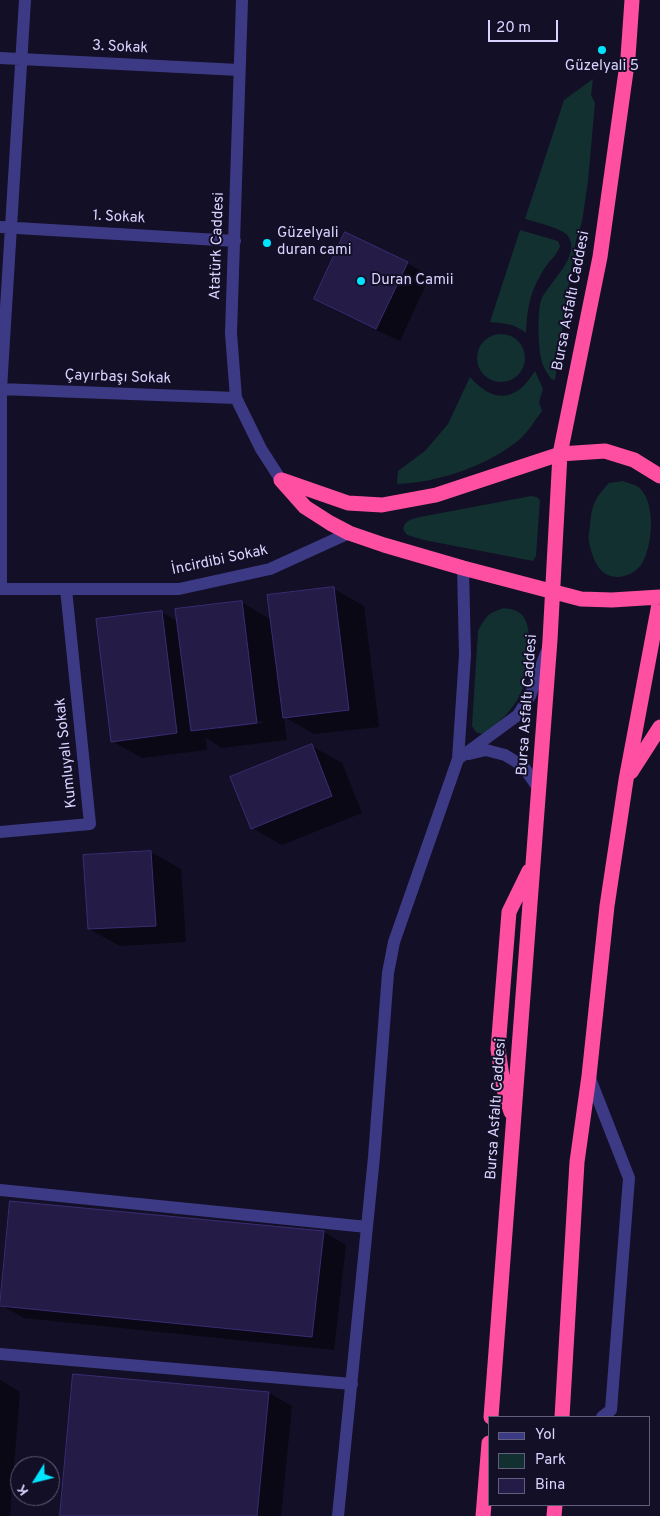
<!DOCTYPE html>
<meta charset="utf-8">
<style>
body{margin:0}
#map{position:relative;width:660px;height:1516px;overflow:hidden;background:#130f26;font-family:Overpass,sans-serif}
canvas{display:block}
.legend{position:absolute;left:488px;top:1416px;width:162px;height:90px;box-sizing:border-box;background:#130f26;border:1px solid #625e7d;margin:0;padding:6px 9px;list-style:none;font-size:15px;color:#d9d4ff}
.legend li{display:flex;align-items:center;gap:10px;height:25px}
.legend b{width:25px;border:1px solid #625e7d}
.north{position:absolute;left:10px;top:1456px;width:50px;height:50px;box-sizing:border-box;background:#130f26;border:1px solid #625e7d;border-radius:50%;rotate:234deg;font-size:14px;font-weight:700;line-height:20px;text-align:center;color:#d9d4ff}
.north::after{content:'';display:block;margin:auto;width:18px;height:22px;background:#00e5ff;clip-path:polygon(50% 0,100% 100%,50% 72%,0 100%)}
.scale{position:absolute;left:488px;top:20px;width:70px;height:22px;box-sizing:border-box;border:2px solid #d9d4ff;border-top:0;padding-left:6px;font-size:15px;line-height:18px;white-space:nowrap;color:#d9d4ff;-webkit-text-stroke:4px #130f26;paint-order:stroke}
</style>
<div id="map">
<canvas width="660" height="1516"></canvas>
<ul class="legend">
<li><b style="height:6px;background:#3d3a85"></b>Yol</li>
<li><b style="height:14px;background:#12302f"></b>Park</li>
<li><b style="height:14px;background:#241b47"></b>Bina</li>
</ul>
<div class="north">K</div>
<div class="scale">20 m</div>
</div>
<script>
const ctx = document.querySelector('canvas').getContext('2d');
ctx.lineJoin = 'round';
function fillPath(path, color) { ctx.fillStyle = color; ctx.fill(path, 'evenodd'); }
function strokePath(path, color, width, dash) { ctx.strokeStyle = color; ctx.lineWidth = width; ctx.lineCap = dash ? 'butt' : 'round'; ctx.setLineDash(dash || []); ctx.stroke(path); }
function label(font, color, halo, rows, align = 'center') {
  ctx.font = font + ' Overpass,sans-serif'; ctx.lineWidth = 4; ctx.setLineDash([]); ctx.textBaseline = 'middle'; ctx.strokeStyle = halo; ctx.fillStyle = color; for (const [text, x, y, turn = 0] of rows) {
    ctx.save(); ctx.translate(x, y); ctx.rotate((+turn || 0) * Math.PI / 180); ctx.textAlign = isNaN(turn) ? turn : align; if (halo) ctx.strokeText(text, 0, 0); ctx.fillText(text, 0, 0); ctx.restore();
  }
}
const green = new Path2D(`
 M593 79 591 95 595 103 588 181 582 222 576 240 570 276 555 380 551 379C548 374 545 370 543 365 538 354 537 312 541 300 548 283 582 256 568 236 562 228 535 222 525 219L564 100Z
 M520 230 558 241 560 246C557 255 552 258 547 265 531 287 527 307 526 333 515 324 504 323 490 322Z
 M477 358a24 24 0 1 1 48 0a24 24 0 1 1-48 0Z
 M535 371 543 389 539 402 542 411C535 420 529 431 520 439 490 465 437 483 397 484L398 471 425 451 448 424 470 377C494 404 516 402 535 371Z
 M623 481C627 483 633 484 637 486 657 499 653 548 641 565 633 576 616 581 604 573 595 566 591 552 589 542 588 537 589 532 590 527 591 506 595 498 609 483Z
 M531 496 537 497 540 500 536 556 533 561 424 540 407 535 403 529C405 520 412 519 420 517Z
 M504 608C511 609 517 610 522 615 535 627 528 678 521 693 513 710 498 725 482 734L476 732 472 726 478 631C486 616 488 613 504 608Z`);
const shadow = new Path2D(`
 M407 263 430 276 400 341 338 312 315 299Z
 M334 589 364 606 379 727 314 734 284 717 287 740 222 748 206 738 207 750 142 758 112 741 162 612 178 622 241 602 272 620ZM263 721V723L218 729V727Z
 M312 746 342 763 362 813 282 845 252 828Z
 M151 852 181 869 186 942 120 946 89 929Z
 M324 1232 346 1245 334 1350 24 1318 1 1305Z
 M0 1380 20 1392 10 1516H0Z
 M269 1393 292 1406 281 1516H61Z`);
const building = new Path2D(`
 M345 232 408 262 376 329 314 299Z
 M334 587 349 710 283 718 267 595Z
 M242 601 257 723 191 731 175 609Z
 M162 611 177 733 111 742 96 619Z
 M312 744 332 796 251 829 230 777Z
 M151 851 156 926 88 929 83 855Z
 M10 1201 324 1231 312 1337 0 1306Z
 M73 1374 269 1392 257 1516H60Z`);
const minor = new Path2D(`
 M242 0 231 333 236 398 261 449 281 480
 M0 58 239 70
 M0 227 235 241
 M0 389 236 398
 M0 589H179L270 569 349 533
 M1 589V389L25 0
 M469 754 486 750 505 755 523 766 539 789
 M458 759 518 715 530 696 546 653
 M0 832 90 824 66 589
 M589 1076 629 1178 611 1410 602 1417
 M0 1190 367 1227
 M0 1354 352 1384
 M338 1516 374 1157 388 973 394 942 458 759 465 655 463 568`);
const highway = new Path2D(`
 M281 480 305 507 330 523 349 533 384 545 463 568 581 599 612 600 660 597
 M282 480 348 503 382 505 436 495 560 454 605 451 634 460 660 476
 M631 772 660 727
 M511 1112 504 1090 498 1049 509 912 529 871
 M491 1417 550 640 560 454 600 257 628 57 632 0
 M562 1417 577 1162 589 1076 607 906 626 780 660 599
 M483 1516 489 1443
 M554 1516 555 1505`);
const markers = [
 [602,50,5,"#00e5ff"],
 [267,243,5,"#00e5ff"],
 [361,281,5,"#00e5ff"]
];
const streetNames = [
 ["3. Sokak",120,48,3],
 ["1. Sokak",119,218,3],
 ["Atatürk Caddesi",218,246,-88],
 ["Bursa Asfaltı Caddesi",572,301,-79],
 ["Çayırbaşı Sokak",118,378,2],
 ["İncirdibi Sokak",220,561,-12],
 ["Bursa Asfaltı Caddesi",528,705,-86],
 ["Kumluyalı Sokak",67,753,-96],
 ["Bursa Asfaltı Caddesi",497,1109,-86]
];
const poiNames = [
 ["Güzelyali 5",602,67,"center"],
 ["Güzelyali",277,234],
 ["duran cami",277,251],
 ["Duran Camii",371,281]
];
fillPath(green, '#12302f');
fillPath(shadow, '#0007');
fillPath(building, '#241b47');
strokePath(building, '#3b2d73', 1);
strokePath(minor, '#3d3a85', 12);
strokePath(highway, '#ff4fa3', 15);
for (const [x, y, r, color] of markers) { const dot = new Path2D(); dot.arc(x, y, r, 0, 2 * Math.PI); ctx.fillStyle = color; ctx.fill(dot); strokePath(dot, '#130f26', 2); }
label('15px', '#d9d4ff', '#130f26', streetNames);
label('15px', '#d9d4ff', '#130f26', poiNames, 'left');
</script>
